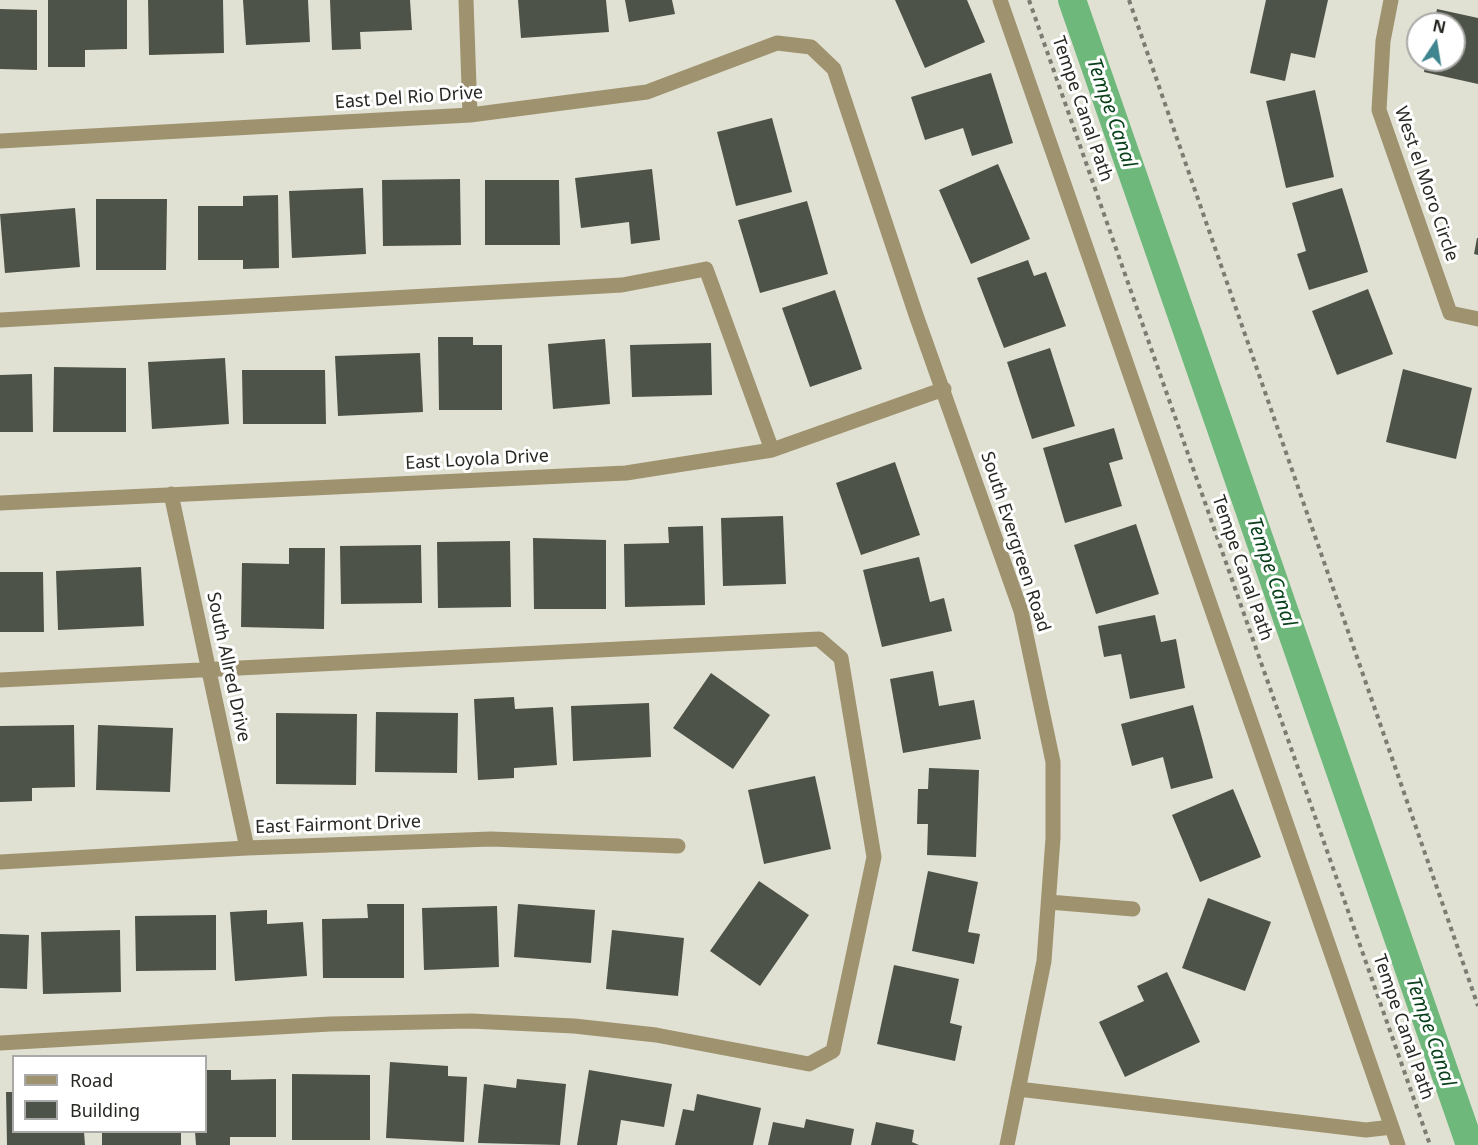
<!DOCTYPE html>
<style>
body{margin:0}
#map{position:relative;width:1478px;height:1145px;overflow:hidden;background:#e0e1d3;font-family:"Noto Sans",sans-serif}
canvas{display:block}
.legend{position:absolute;left:12px;top:1055px;width:195px;height:78px;box-sizing:border-box;background:#fff;border:2px solid #a9a9a7;margin:0;padding:8px 10px;list-style:none;font-size:18px;color:#282823}
.legend li{display:flex;align-items:center;gap:12px;height:30px}
.legend b{width:30px;border:2px solid #a9a9a7}
.north{position:absolute;left:1406px;top:12px;width:60px;height:60px;box-sizing:border-box;background:#fff;border:2px solid #a9a9a7;border-radius:50%;rotate:12deg;font-size:16px;font-weight:700;line-height:24px;text-align:center;color:#282823}
.north::after{content:'';display:block;margin:auto;width:21px;height:27px;background:#3f858f;clip-path:polygon(50% 0,100% 100%,50% 72%,0 100%)}
</style>
<div id="map">
<canvas width="1478" height="1145"></canvas>
<ul class="legend">
<li><b style="height:8px;background:#9f926f"></b>Road</li>
<li><b style="height:16px;background:#4d5348"></b>Building</li>
</ul>
<div class="north">N</div>
</div>
<script>
const ctx = document.querySelector('canvas').getContext('2d');
ctx.lineJoin = 'round';
function strokePath(path, color, width, dash) { ctx.strokeStyle = color; ctx.lineWidth = width; ctx.lineCap = dash ? 'butt' : 'round'; ctx.setLineDash(dash || []); ctx.stroke(path); }
function fillPath(path, color) { ctx.fillStyle = color; ctx.fill(path, 'evenodd'); }
function label(font, color, halo, rows, align = 'center') {
  ctx.font = font + ' "Noto Sans",sans-serif'; ctx.lineWidth = 6; ctx.setLineDash([]); ctx.textBaseline = 'middle'; ctx.strokeStyle = halo; ctx.fillStyle = color; for (const [text, x, y, turn = 0] of rows) {
    ctx.save(); ctx.translate(x, y); ctx.rotate((+turn || 0) * Math.PI / 180); ctx.textAlign = isNaN(turn) ? turn : align; if (halo) ctx.strokeText(text, 0, 0); ctx.fillText(text, 0, 0); ctx.restore();
  }
}
const canal = new Path2D(`
 M1072 0 1470 1145`);
const building = new Path2D(`
 M48 0H127V49L85 50V67H48Z
 M148 0H223L224 53 149 55Z
 M243 0H308L310 42 246 45Z
 M330 0H410L412 30 360 32 361 49 332 50Z
 M518 0H606L609 32 521 38Z
 M625 0H672L675 14 629 22Z
 M895 0H967L985 42 925 68Z
 M1266 0H1328L1315 58 1291 53 1285 81 1250 73Z
 M0 9 37 10V70L0 69Z
 M1437 9 1478 18V84L1424 72 1426 60H1454V24H1434Z
 M991 73 1013 143 972 156 963 128 925 140 911 97Z
 M1315 90 1334 177 1286 188 1266 101Z
 M772 118 792 192 736 206 717 132Z
 M998 164 1030 239 971 264 939 190Z
 M652 169 660 240 631 244 629 222 581 228 575 178Z
 M460 179 461 245 383 246 382 180Z
 M485 180H559L560 245H485Z
 M363 188 366 254 292 258 289 191Z
 M1342 188 1368 272 1309 290 1297 254 1306 251 1292 203Z
 M278 195 279 268 243 269V260H198V206H243V196Z
 M96 199H167L166 270H96Z
 M807 201 828 274 760 293 738 220Z
 M75 208 80 267 5 273 0 214Z
 M1477 238H1478V255L1474 254Z
 M1028 260 1034 276 1046 272 1066 326 1004 348 977 278Z
 M1368 289 1393 354 1337 375 1312 311Z
 M835 290 862 369 810 387 782 308Z
 M438 337H473V345H502V410H439Z
 M605 339 610 404 553 409 548 344Z
 M711 343 712 395 632 397 630 345Z
 M1050 348 1075 426 1032 439 1007 362Z
 M420 353 423 412 338 416 335 356Z
 M225 358 229 424 152 429 148 362Z
 M54 367 126 368V432H53Z
 M1403 369 1472 388 1456 459 1386 442Z
 M242 370H325L326 424H243Z
 M32 374 33 432H0V375Z
 M1114 428 1123 459 1109 463 1122 506 1065 523 1043 448Z
 M895 462 920 535 861 555 836 483Z
 M783 516 786 584 723 586 721 518Z
 M1136 524 1159 594 1096 614 1074 545Z
 M703 526 705 605 625 607 624 544 669 543 668 527Z
 M533 538 606 540V609H534Z
 M510 541 511 607 438 608 437 542Z
 M421 545 422 603 341 604 340 546Z
 M289 548H325L324 629 241 627 242 563 289 564Z
 M919 557 930 602 944 598 952 631 882 647 863 570Z
 M141 567 144 626 58 630 56 571Z
 M0 572H43L44 632H0Z
 M1155 615 1161 642 1176 639 1185 688 1130 699 1121 654 1104 657 1098 626Z
 M933 671 939 706 974 700 981 739 903 753 890 679Z
 M711 673 770 715 733 769 673 728Z
 M514 697 515 709 553 707 557 765 514 768V778L478 780 474 699Z
 M649 703 651 757 573 761 571 706Z
 M1193 705 1213 778 1171 789 1163 757 1132 766 1121 724Z
 M376 712 458 713 457 773 375 772Z
 M276 713 357 714 356 785 276 784Z
 M74 725 75 787 32 788V801L0 802V726Z
 M98 725 173 728 170 792 96 790Z
 M929 768 979 770 976 857 927 855 928 824H917L918 789H928Z
 M815 776 831 849 764 864 748 790Z
 M1233 789 1261 857 1200 882 1172 815Z
 M928 871 978 882 968 932 980 934 974 964 912 951Z
 M759 881 809 915 760 986 710 951Z
 M1208 898 1271 922 1245 991 1182 968Z
 M367 904H404V978H323L322 919 368 918Z
 M518 904 595 910 591 963 514 957Z
 M497 906 499 967 424 970 422 908Z
 M267 910V924L303 922 307 976 235 981 230 912Z
 M216 915V970L136 971 135 916Z
 M120 930 121 992 43 994 41 932Z
 M612 930 684 938 678 996 606 989Z
 M0 934 29 935 27 989 0 988Z
 M894 965 959 979 950 1023 962 1026 955 1061 877 1044Z
 M1167 972 1200 1042 1125 1077 1099 1022 1144 1001 1137 986Z
 M390 1062 448 1066V1076L467 1077 464 1142 386 1138Z
 M206 1070H231V1080L276 1079V1137H230V1145H196L195 1132H206Z
 M589 1070 672 1084 664 1127 621 1120 617 1145H577Z
 M292 1074 370 1075V1140H292Z
 M517 1079 566 1084 560 1145 478 1143 484 1084 516 1088Z
 M6 1092H14V1132H84L85 1145H7Z
 M697 1094 761 1108 753 1145H675L683 1109 694 1111Z
 M806 1119 854 1129 851 1145H768L773 1122 804 1128Z
 M876 1122 914 1130 912 1142 919 1145H871Z
 M102 1132H181V1145H102Z`);
const path = new Path2D(`
 M1029 0 1430 1145
 M1129 0 1478 1006`);
const minor = new Path2D(`
 M466 0 470 115
 M1000 0 1398 1145
 M1391 0 1383 41 1379 110 1450 313 1478 319
 M0 141 470 115 647 92 777 43 811 47 834 69 916 315 1021 611 1053 762V838L1044 961 1007 1145
 M0 320 622 285 706 269 772 450
 M171 494 247 848
 M0 503 626 473 772 450 944 389
 M0 680 819 639 841 658 874 857 833 1051 809 1064 656 1035 574 1026 471 1021 330 1024 0 1043
 M0 862 247 848 491 839 678 846
 M1049 902 1133 909
 M1018 1089 1366 1130 1392 1127`);
const streetNames = [
 ["East Del Rio Drive",409,98,-4],
 ["Tempe Canal Path",1082,109,71],
 ["West el Moro Circle",1426,184,71],
 ["East Loyola Drive",477,460,-3],
 ["South Evergreen Road",1015,542,72],
 ["Tempe Canal Path",1242,568,71],
 ["South Allred Drive",228,667,78],
 ["East Fairmont Drive",338,825,-2],
 ["Tempe Canal Path",1403,1027,71]
];
const waterNames = [
 ["Tempe Canal",1111,113,71],
 ["Tempe Canal",1271,572,71],
 ["Tempe Canal",1430,1032,71]
];
strokePath(canal, '#6eb87c', 28);
fillPath(building, '#4d5348');
strokePath(path, '#7c7c73', 4, [4.5, 4.5]);
strokePath(minor, '#9f926f', 15);
label('18px', '#282823', '#fff', streetNames);
label('italic 20px', '#09411b', '#fff', waterNames);
</script>
